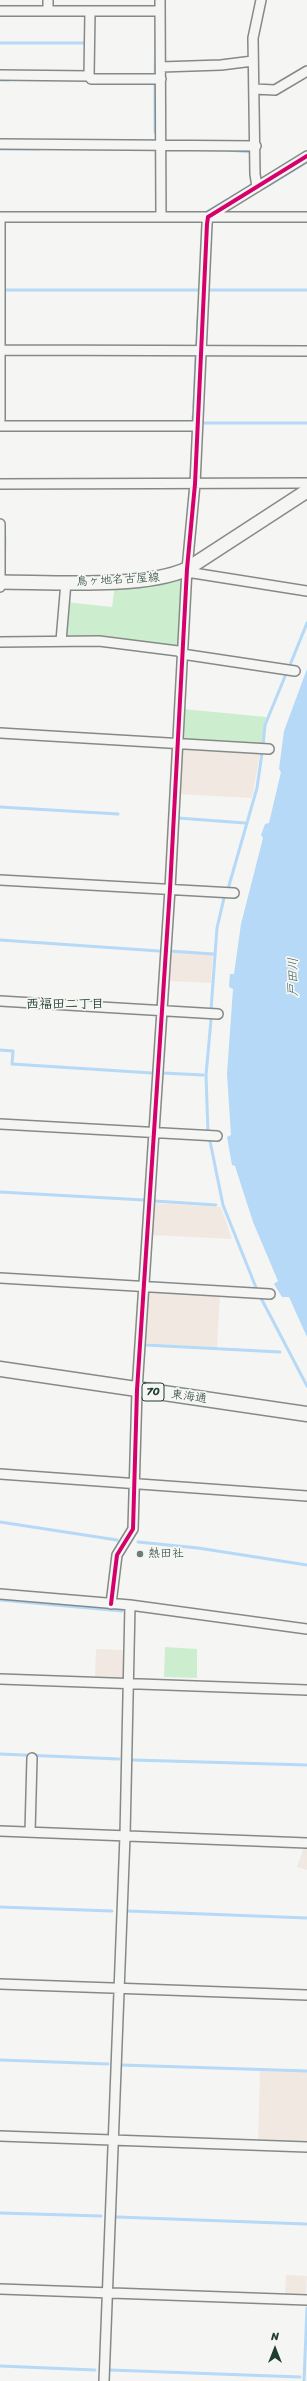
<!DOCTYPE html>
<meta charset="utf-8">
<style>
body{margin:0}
#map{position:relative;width:307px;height:2381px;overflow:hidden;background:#f5f5f3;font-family:Sriracha,sans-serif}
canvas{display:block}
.north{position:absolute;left:255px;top:2329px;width:40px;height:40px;-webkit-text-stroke:3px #f6f6f2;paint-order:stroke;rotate:0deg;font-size:11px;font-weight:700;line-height:16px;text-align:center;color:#1f3d34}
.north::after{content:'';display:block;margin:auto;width:14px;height:18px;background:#1f3d34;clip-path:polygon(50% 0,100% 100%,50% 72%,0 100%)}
</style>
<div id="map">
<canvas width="307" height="2381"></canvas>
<div class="north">N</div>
</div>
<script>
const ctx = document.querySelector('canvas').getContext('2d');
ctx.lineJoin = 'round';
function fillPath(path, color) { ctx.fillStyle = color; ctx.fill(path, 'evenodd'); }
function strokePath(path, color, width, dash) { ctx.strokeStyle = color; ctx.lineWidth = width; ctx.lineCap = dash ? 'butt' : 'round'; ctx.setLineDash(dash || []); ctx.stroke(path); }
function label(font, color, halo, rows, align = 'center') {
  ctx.font = font + ' Sriracha,"Klee One",sans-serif'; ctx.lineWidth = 3.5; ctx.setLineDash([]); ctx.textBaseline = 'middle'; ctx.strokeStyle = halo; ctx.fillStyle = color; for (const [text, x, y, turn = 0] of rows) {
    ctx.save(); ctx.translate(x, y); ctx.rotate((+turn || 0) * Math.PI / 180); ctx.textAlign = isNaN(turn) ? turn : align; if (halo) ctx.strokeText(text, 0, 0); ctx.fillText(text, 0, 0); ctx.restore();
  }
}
const built = new Path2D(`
 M186 748 260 753 252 798 179 794 182 751Z
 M170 952 213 955 211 983 168 981Z
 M154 1203 221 1207 232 1239 152 1235Z
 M148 1292 220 1295 217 1348 145 1343Z
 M96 1649 124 1650 123 1678 95 1677Z
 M304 1847H307V1870L297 1867Z
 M260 2071 307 2072V2142L258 2141Z
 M286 2275 307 2276 306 2296 285 2295Z`);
const green = new Path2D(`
 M182 575 178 648 66 639V602L112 607 115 585Z
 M183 709 266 717 261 746 184 741 182 739Z
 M165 1647 197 1649V1678L164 1677Z`);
const water = new Path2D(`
 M307 669V1337L289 1297H282L274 1284 278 1281 253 1222 235 1166 232 1165 227 1137 231 1135 227 1074 233 989 229 987 230 974H234L241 924 263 838 261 835 265 824 269 823 281 772 279 769 284 731Z`);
const stream = new Path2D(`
 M0 43H84
 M155 76 156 27
 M0 80H9
 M155 84V132
 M0 149H40
 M227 150 252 152V154
 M264 188 307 162
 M232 197 235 195
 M203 214 227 200
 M5 290H200
 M208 290H307
 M197 346 198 319
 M194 407 196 355
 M193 423V416
 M202 423H307
 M4 572 5 537
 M290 665 307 623
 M263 745 265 725 286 674
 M0 807 118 814
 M178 818 245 823
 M228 889 257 788 262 753
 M0 940 159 951
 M170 951 213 954
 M211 1010 217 928 224 898
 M0 1050 13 1051 12 1064 152 1073
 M163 1073 203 1075
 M208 1133 206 1075 211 1020
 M210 1141 223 1205 257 1290
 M0 1192 144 1200
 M155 1201 216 1205
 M261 1298 307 1386
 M146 1345 280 1352
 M0 1522 117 1540
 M138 1542 198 1548 307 1565
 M0 1600 122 1611
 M0 1754 119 1759
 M133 1760 307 1765
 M0 1907 112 1911
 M128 1911 307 1918
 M0 2060 108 2064
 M122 2065 307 2071
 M0 2213 101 2216
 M117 2217 306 2224
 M0 2366 95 2370
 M110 2370 300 2377
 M304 2381 307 2308`);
const minor = new Path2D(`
 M160 0 161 217
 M0 11H160
 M48 11V0
 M161 67 221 65 253 61
 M0 75 89 76 90 12
 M89 76 91 79H161
 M254 89 275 90 307 71
 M0 144 256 146
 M257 187 255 174 253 38 261 0
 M0 217H307
 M0 350 307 351
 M0 420V217
 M0 426H197
 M0 484 307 483
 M0 524V587
 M187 572 307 591
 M61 641 66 582
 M0 642 99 641 178 651 182 654 295 671
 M0 733 269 749
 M0 880 234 893
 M0 1001 218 1014
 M0 1124 217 1136
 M0 1278 270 1294
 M0 1474 307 1496
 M0 1594 130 1605 307 1629
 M111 1604 117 1555 133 1529 137 1390 170 889 187 569 195 484 207 224 208 217 307 156
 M0 1679 307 1690
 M0 1831 307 1843
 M30 1832 32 1758
 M0 1984 307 1995
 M0 2136 307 2147
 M0 2289 307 2300
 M104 2381 125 1836 130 1605`);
const secondary = new Path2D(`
 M0 582C49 582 144 589 187 569L307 491`);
const primary = new Path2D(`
 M0 1369 307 1414`);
const cycleway = new Path2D(`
 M111 1604 117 1555 133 1529 137 1390 170 889 187 569 195 484 207 224 208 217 307 156`);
const markers = [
 [140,1554,4,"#6a7d77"]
];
const shields = [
 [153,1392,22]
];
const shieldNames = [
 ["70",153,1392]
];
const streetNames = [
 ["鳥ヶ地名古屋線",118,580,-3],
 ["東海通",189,1397,8]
];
const poiNames = [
 ["熱田社",148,1554]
];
const waterNames = [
 ["戸田川",294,977,-90]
];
const neighbourhoodNames = [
 ["西福田二丁目",65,1005]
];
fillPath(built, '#f1e8e2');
fillPath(green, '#cdeece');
fillPath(water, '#b5d9f6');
strokePath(stream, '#b5d9f6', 3);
strokePath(minor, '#858a88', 12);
strokePath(secondary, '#858a88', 16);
strokePath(primary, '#858a88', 17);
strokePath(minor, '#f5f5f3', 9);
strokePath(secondary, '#f5f5f3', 13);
strokePath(primary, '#f5f5f3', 14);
strokePath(cycleway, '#d6006c', 4);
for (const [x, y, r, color] of markers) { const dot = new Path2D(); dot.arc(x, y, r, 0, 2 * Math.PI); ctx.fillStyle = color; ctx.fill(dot); strokePath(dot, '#f6f6f2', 1.5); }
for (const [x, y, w] of shields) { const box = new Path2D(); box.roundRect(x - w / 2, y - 9, w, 18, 3); ctx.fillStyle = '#f6f6f2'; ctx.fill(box); strokePath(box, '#1f3d34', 1); }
label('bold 11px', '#1f3d34', null, shieldNames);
label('12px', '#1f3d34', '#f6f6f2', streetNames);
label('12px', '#1f3d34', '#f6f6f2', poiNames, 'left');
label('italic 13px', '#385a5b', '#f6f6f2', waterNames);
label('bold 13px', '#1f3d34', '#f6f6f2', neighbourhoodNames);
</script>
